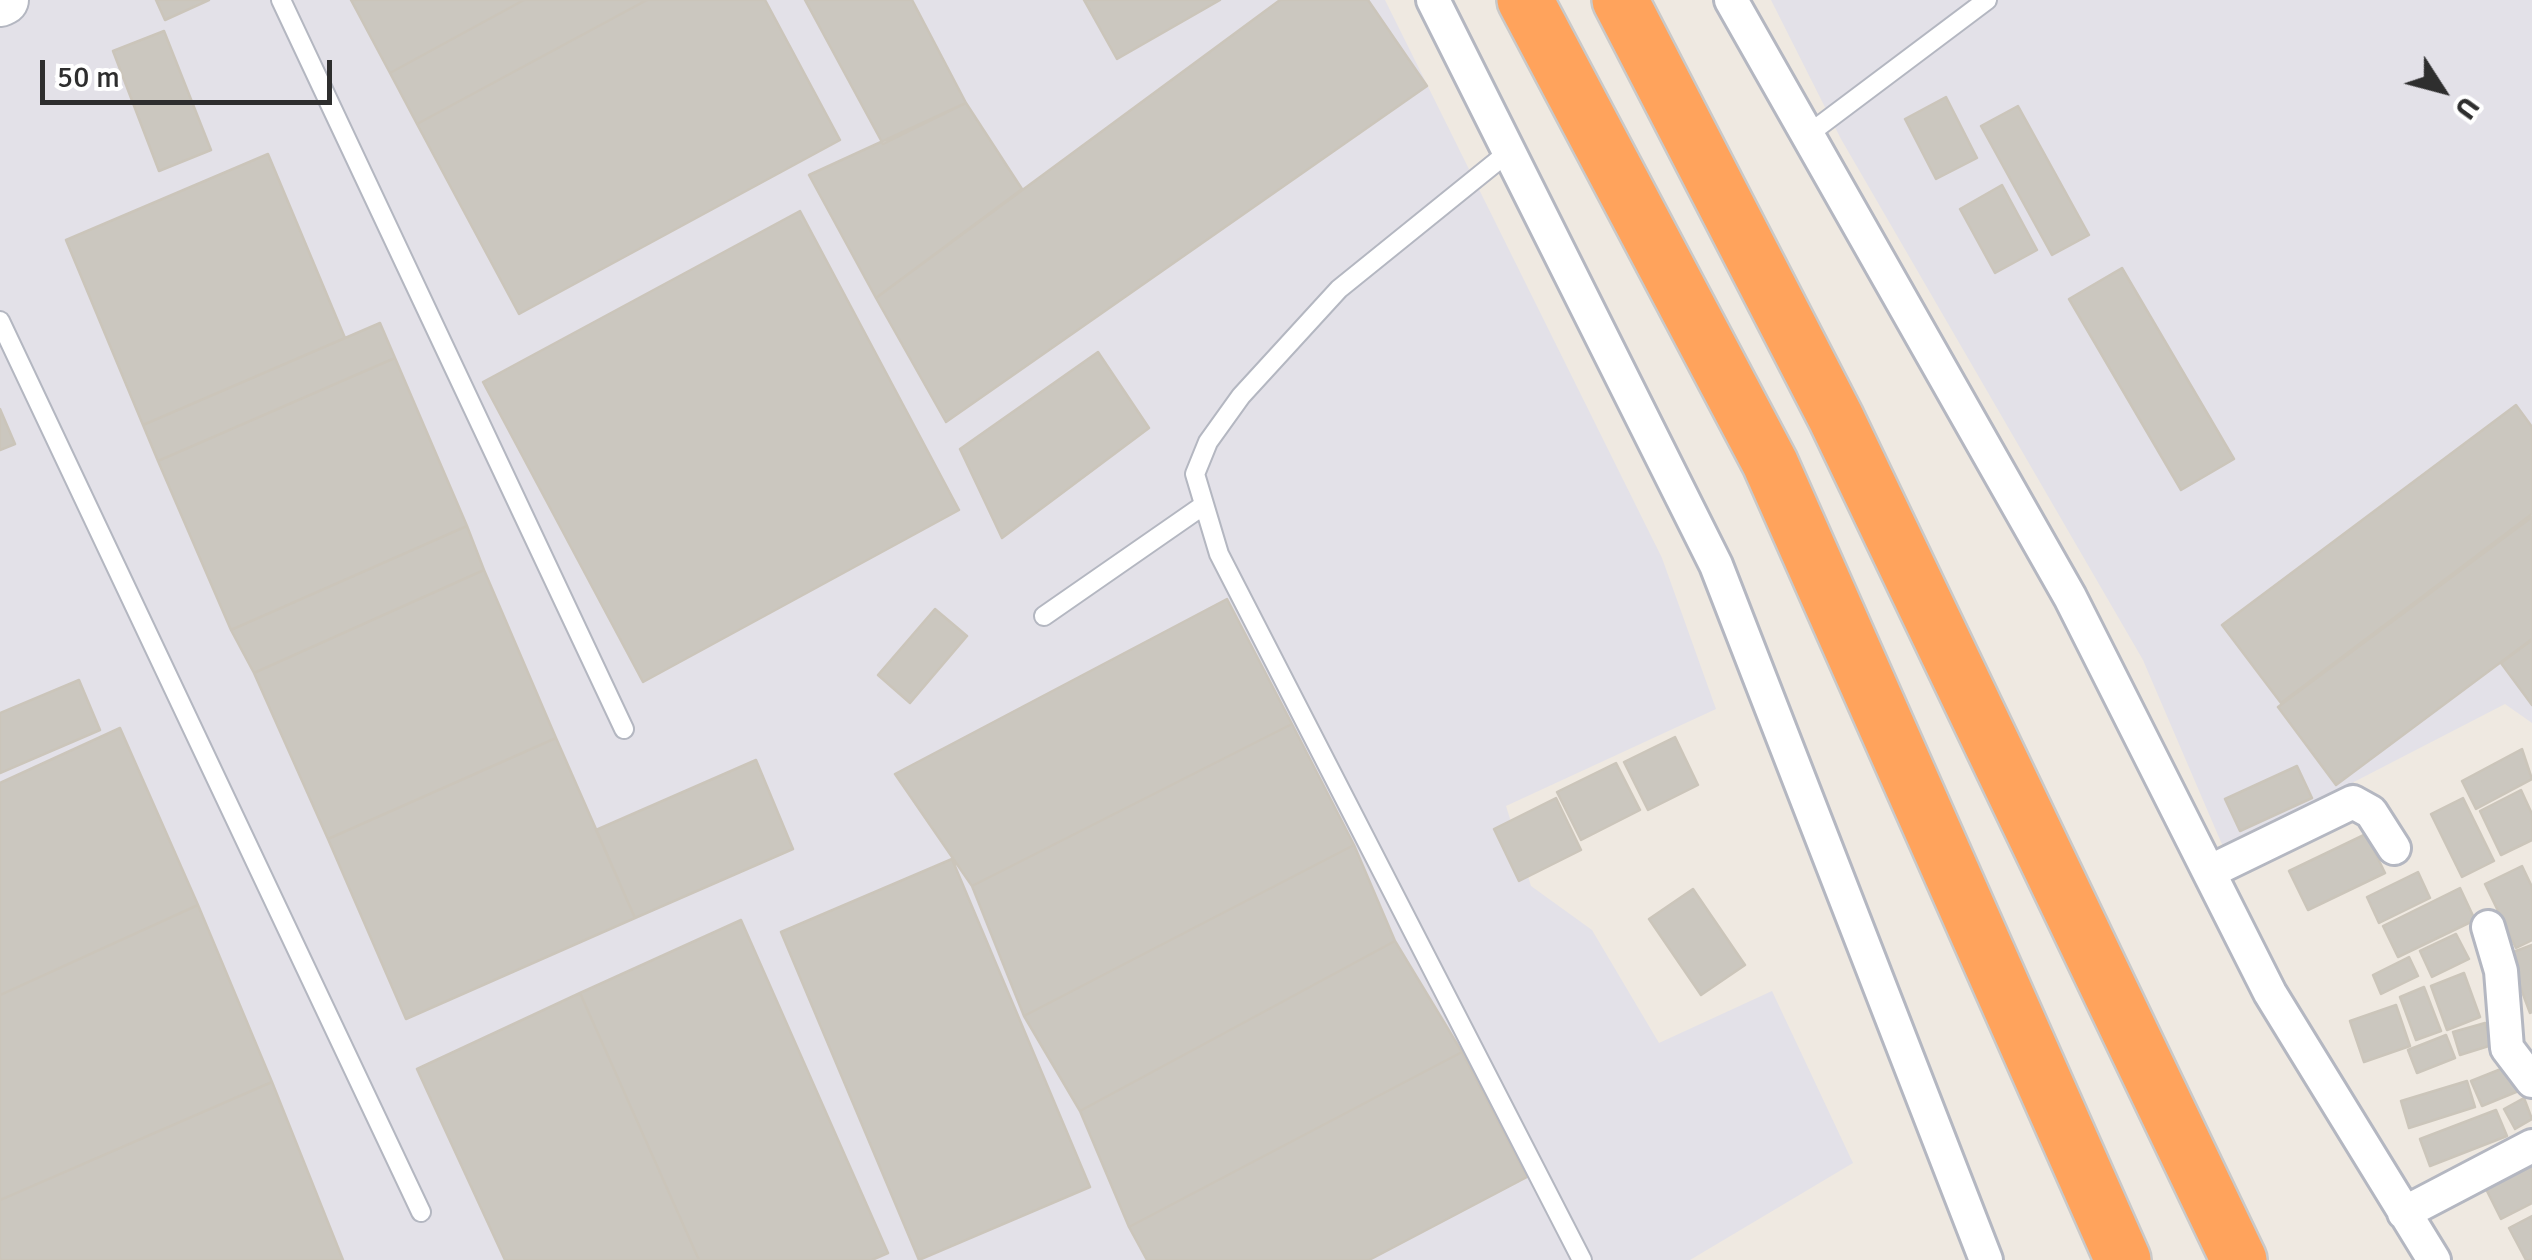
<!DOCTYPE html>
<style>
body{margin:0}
#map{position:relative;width:2532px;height:1260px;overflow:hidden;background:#efe9e1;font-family:Signika,sans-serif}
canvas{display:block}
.north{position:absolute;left:2392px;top:40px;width:100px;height:100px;-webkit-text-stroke:8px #fff;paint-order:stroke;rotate:126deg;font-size:28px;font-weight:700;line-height:40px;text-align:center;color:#2e2e2e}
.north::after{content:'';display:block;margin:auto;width:35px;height:45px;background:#2e2e2e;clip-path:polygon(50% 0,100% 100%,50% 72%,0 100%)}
.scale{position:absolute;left:40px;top:60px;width:292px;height:45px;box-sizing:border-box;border:5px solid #2e2e2e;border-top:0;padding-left:12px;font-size:30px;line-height:35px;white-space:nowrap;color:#2e2e2e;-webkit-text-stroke:8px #fff;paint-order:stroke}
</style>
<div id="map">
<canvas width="2532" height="1260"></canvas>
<div class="north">U</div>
<div class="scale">50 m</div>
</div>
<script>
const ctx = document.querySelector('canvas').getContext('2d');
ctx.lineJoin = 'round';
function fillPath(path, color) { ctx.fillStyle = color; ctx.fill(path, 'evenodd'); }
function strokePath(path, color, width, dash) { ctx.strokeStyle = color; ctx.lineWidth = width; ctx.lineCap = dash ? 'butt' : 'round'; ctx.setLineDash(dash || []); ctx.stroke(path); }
const industrial = new Path2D(`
 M0 0H1385L1662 558 1716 709 1506 806 1531 886 1592 930 1659 1043 1772 991 1853 1163 1690 1260H0Z
 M1771 0H2532V723L2505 704 2224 849 2143 660 1841 139Z`);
const building = new Path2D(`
 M156 0H209L165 20Z
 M351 0H524L390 73Z
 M524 0H647L417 124 390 73Z
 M647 0H765L840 140 519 314 417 124Z
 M805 0H912L966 103 883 144Z
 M1084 0H1220L1117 59Z
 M1280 0H1368L1427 86 946 422 876 298Z
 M164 31 211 150 159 171 113 51Z
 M1946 97 1977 158 1936 179 1905 119Z
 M966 103 1022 189 876 298 809 175Z
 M2018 106 2089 235 2052 255 1981 126Z
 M268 154 345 338 143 425 66 240Z
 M2002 185 2037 250 1995 273 1960 209Z
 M800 211 959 510 643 682 483 382Z
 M2122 268 2234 459 2181 490 2069 299Z
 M380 323 395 358 158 461 143 425Z
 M1098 352 1149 428 1002 538 960 449Z
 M395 358 467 526 231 630 158 461Z
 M2516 405 2532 427V514L2281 703 2222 625Z
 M0 409 15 444 0 450Z
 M2532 517V639L2336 785 2278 707Z
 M467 526 484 570 254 673 231 630Z
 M484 570 556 738 328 839 254 673Z
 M1227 599 1292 724 972 886 895 774Z
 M935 609 967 636 910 703 878 675Z
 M2532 640V705L2501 663Z
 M79 680 100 730 0 773V713Z
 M1292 724 1354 845 1024 1016 972 886Z
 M120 728 198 905 0 995V783Z
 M1675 737 1698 785 1648 810 1624 762Z
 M556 738 635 918 406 1019 328 839Z
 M2522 749 2532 779 2476 809 2462 781Z
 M756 760 793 849 635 918 596 830Z
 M1616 763 1640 810 1581 840 1557 792Z
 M2297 766 2312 798 2240 831 2225 799Z
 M2521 790 2532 814V840L2501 855 2480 811Z
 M1556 798 1581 850 1519 881 1494 829Z
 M2463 798 2494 861 2462 877 2431 814Z
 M2366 834 2385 873 2308 910 2289 871Z
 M1354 845 1395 941 1080 1111 1024 1016Z
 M952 859 1090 1187 919 1260 781 932Z
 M2522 866 2532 887V940L2516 948 2485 884Z
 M2418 872 2430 898 2379 923 2367 897Z
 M2460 888 2475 920 2398 957 2383 926Z
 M1693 889 1745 965 1701 995 1649 919Z
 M198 905 272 1082 0 1200V995Z
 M741 920 888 1253 872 1260H699L580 993Z
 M2456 934 2469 959 2432 977 2420 951Z
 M1395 941 1462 1052 1129 1227 1080 1111Z
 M2532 945V1012L2530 1013 2508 954Z
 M2409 957 2418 976 2381 994 2373 975Z
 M2464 973 2480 1017 2447 1030 2431 986Z
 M2424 987 2441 1031 2416 1040 2400 997Z
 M580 993 699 1260H505L417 1069Z
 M2396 1005 2410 1046 2364 1062 2350 1021Z
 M2485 1023 2492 1045 2460 1055 2453 1032Z
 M2446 1035 2455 1058 2417 1073 2408 1050Z
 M1462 1052 1527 1177 1369 1260H1147L1129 1227Z
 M2511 1065 2521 1090 2482 1106 2471 1081Z
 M2467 1081 2475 1107 2409 1128 2401 1101Z
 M272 1082 343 1260H0V1200Z
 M2524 1098 2532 1119 2515 1129 2504 1109Z
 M2496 1110 2507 1136 2430 1166 2420 1139Z
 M2532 1160V1203L2501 1219 2484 1185Z
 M2532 1216V1260H2526L2509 1228Z`);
const service = new Path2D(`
 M281 0 624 729
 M1806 136 1987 0
 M1511 150 1339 289 1241 396 1208 442 1195 474 1219 554 1582 1260
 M0 321 421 1212
 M1044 616 1201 507`);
const minor = new Path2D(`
 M1433 0 1716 565 1986 1260
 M1731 0 2070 597 2270 993 2434 1260
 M2209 872 2353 802 2371 812 2394 848
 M2488 927 2501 971 2507 1048 2532 1081
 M2404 1213 2532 1146`);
const secondary = new Path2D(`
 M0 2 4 0`);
const motorway = new Path2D(`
 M1525 0 1770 463 2123 1260
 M1620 0 1836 418 2239 1260`);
fillPath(industrial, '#e3e1e8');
fillPath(building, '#cbc7bf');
strokePath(building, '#cbc5ba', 2.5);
strokePath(service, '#b4b7c1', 22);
strokePath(minor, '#b4b7c1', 38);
strokePath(secondary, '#b4b7c1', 52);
strokePath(motorway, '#c9c9c9', 60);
strokePath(service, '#fff', 18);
strokePath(minor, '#fff', 32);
strokePath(secondary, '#fff', 48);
strokePath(motorway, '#ffa35c', 55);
</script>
